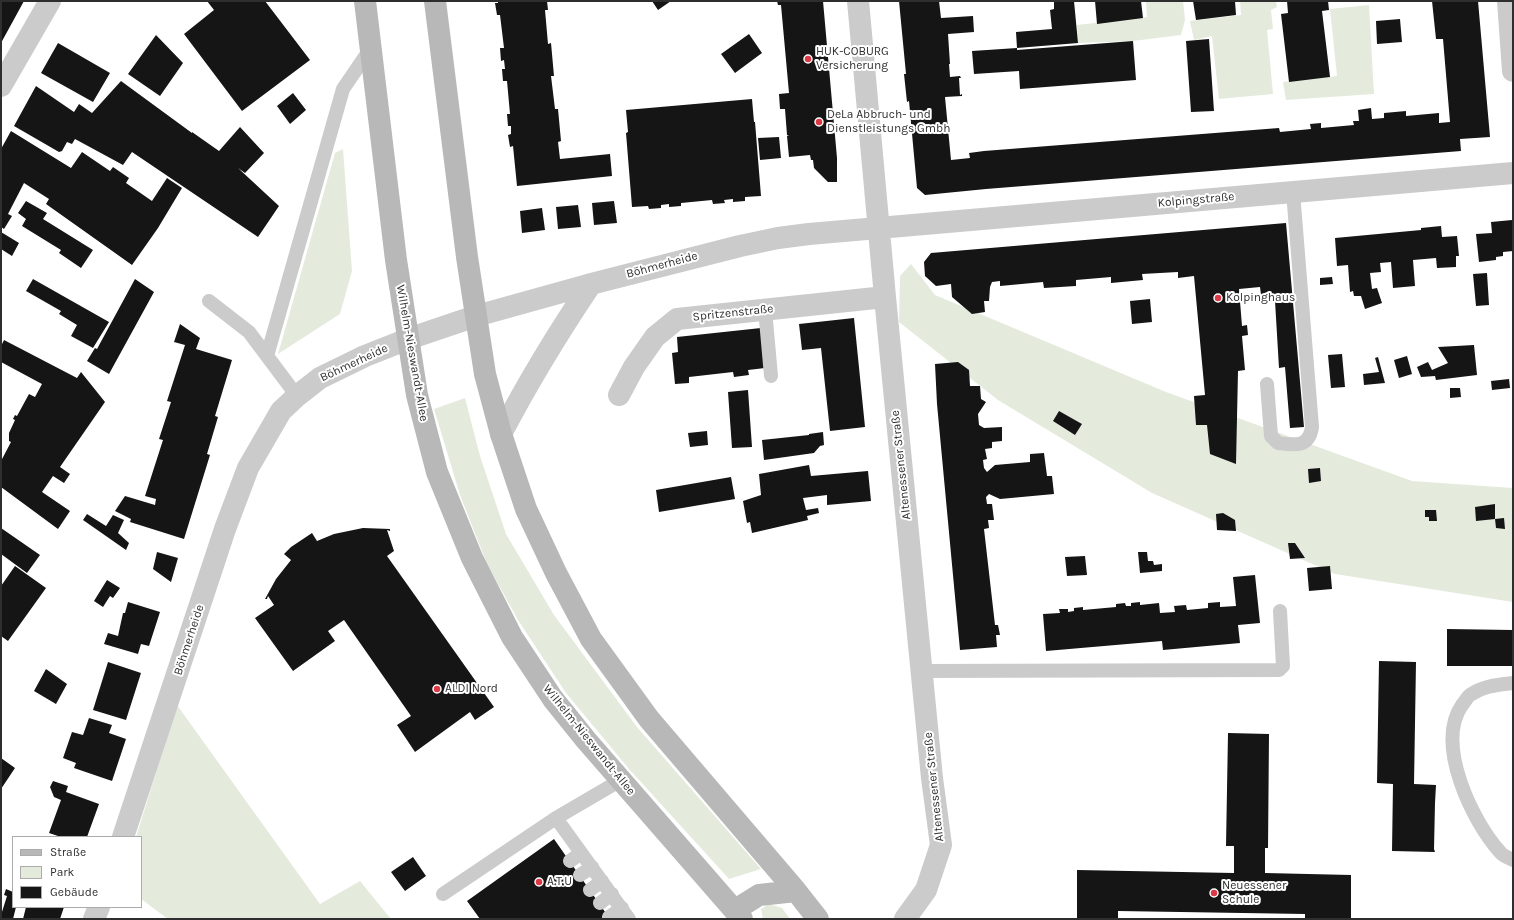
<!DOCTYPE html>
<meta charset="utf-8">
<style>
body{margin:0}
#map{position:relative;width:1514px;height:920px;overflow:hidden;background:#fff;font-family:Karla,sans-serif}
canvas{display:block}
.frame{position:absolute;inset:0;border:2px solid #2e2e2e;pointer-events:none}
.legend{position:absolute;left:12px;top:836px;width:130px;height:72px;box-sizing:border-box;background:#fff;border:1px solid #ababab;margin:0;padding:5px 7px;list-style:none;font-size:12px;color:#2e2e2e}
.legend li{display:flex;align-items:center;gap:8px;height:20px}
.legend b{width:20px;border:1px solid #ababab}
</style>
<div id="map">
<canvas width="1514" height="920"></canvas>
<div class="frame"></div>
<ul class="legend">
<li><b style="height:5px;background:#b8b8b8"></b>Straße</li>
<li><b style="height:11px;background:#e4ebdd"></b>Park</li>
<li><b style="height:11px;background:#151515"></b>Gebäude</li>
</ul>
</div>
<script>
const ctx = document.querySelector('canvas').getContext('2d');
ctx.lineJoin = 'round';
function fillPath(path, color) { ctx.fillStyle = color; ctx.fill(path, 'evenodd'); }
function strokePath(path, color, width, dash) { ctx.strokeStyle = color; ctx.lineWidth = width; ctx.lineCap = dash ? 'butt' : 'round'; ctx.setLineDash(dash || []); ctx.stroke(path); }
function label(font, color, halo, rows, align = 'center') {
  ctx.font = font + ' Karla,sans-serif'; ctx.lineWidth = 4; ctx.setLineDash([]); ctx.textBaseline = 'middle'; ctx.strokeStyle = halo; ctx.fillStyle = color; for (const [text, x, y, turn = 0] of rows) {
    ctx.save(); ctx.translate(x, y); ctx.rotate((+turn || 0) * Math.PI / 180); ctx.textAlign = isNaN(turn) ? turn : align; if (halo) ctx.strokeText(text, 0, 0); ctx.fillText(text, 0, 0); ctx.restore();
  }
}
const green = new Path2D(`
 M1146 1H1183L1185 20 1181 35 1133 41 1078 43 1077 25 1147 17Z
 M1240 1H1276L1277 7 1271 10 1273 29 1267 30 1273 94 1219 99 1212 36 1194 40 1190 21 1241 15Z
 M1369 5 1374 94 1286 100 1283 82 1337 76 1330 9Z
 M343 149 352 271 340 314 278 354 335 153Z
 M911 264 935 295 1166 392 1412 481 1513 488V602L1335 574 1152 493 998 400 899 322 900 276Z
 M465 398 480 456 506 534 554 615 637 727 761 869 729 879 629 769 566 693 518 620 487 564 460 495 434 409Z
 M177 705 320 904 360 881 391 919H168L141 899V837H136Z
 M769 904 782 908 790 919H763L761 909Z`);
const building = new Path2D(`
 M1 1H24L1 43Z
 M207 1H265L310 60 242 111 184 34 214 10Z
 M498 1H547L548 10H545L548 44 551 43 554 76H551L555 109H558L561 141 558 142 560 159 610 154 612 176 517 186 513 146 510 147 508 135 511 134V126H508L507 114H510L507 81H503L502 69H505L504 60 501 61 500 48H504L500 15H497L495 3H498Z
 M652 1H671L658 10Z
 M777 1H823L837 158V182H828L814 168 813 160H811L810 155 789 157 787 136H789L787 135 785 109H780L779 94 789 93 781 5H778Z
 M899 1H939L941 18 973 16 974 32 948 34 950 64H949L950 77 960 76 961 78H959L960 95 962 94V96L945 97 951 160 970 158 969 153 984 151 1279 128 1280 132 1311 129 1310 124 1321 123V128L1354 125 1353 121H1359L1358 110 1371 108 1372 119 1384 118V113L1406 111V116L1439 113V123L1450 122 1443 39H1436L1432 1H1478L1490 137 1460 139 1461 151 986 189 925 195 917 188 909 101 907 102 904 74H906Z
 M1054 1H1074L1078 43 1017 48 1016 32 1052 29 1050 10 1054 9Z
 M1095 1H1141L1143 18 1097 24Z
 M1193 1H1235L1236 15 1196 20Z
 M1287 1H1328L1329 10 1322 11 1330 77 1289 82 1281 14 1288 13Z
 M1400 19 1402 42 1377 44 1376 21Z
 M749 34 762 53 735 73 721 54Z
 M156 35 183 63 160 96 128 74Z
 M1209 39 1214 111 1191 112 1186 41Z
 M1133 41 1136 80 1020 89 1019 71 974 74 972 51 1017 48V50Z
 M58 43 110 73 93 102 41 73Z
 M121 81 192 133V132L219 151 240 127 264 153 245 173 238 168 279 206 258 237 132 152 123 165 75 139 72 144 67 142 62 151 59 152 14 126 36 86 74 112 79 104 92 113Z
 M293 93 306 110 290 124 277 106Z
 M752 99 754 122H755L761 196 745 197V201L733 202V199L724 200 725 203 713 204 712 200 681 203V206L669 207V204L661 205V208L649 209 648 206 632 207 626 133 628 132 626 110Z
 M11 131 71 168 82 152 110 171 113 167 129 178 126 183 152 201 167 178 182 188 158 228 132 265 46 204 49 199 24 183 8 214 12 216 4 229 1 227V149Z
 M779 137 781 158 760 160 758 138Z
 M26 201 47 213 43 219 93 250 81 268 59 253 61 250 22 226 26 219 18 213Z
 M614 201 617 223 594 225 592 203Z
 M578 205 581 227 558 229 556 207Z
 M542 208 545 230 522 233 520 211Z
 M1512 220 1513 251 1503 252V256L1496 257V260L1479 262 1476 234 1492 233 1491 222Z
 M1286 223 1304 427 1290 428 1285 367 1279 368 1275 301 1271 294 1261 295 1260 287 1239 289 1242 326 1247 325 1248 335 1242 336 1245 370 1238 371 1236 464 1210 454 1207 425H1196L1194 396 1205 395 1194 276 1178 278V272L1142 274 1143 280 1111 283V277L1076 280V286L1044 288 1043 282 1000 286V281L992 282 990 287 989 301H984L985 312 972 314 952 297 951 284 936 286 925 276 924 262 931 253Z
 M1441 226 1442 237 1457 236 1459 256H1456V267L1437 268 1436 258 1413 260 1415 286 1393 288 1391 262 1380 263 1381 272 1370 273 1372 289 1377 288 1382 303 1365 309 1361 296H1354L1353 291 1350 292 1348 265 1337 266 1335 238 1421 230V228Z
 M1 232 19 243 12 256 1 249Z
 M1487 273 1489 305 1476 306 1473 274Z
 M1332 277 1333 284 1320 285V278Z
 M33 279 109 322 93 348 71 336 77 325 59 314 61 311 26 291Z
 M135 279 154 292 109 374 87 361 95 348 97 349Z
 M1150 299 1152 322 1132 324 1130 301Z
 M854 318 865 427 830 431 821 348 802 350 799 324Z
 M180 324 200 338 196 349 232 360 215 416 218 417 207 454 210 455 184 539 130 522 131 519 115 511 125 496 155 505 156 499 145 496 163 440 159 439 171 402 167 401 185 345 174 342Z
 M761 328 765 368 748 370 749 375 734 377 733 372 689 377V383L675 384 672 353 678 352 677 337Z
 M4 340 77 378 81 372 105 402 60 467 70 474 64 483 53 476 42 492 70 511 58 529 1 487V461L11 442 9 441V433L15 420 13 419 15 415 17 416 29 394 35 397 42 384 1 362V346Z
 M1474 345 1477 375 1436 380 1435 376 1421 377 1417 367 1428 362 1432 370 1448 363 1438 347Z
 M1342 354 1345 387 1331 388 1328 355Z
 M1407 356 1412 374 1399 378 1394 360Z
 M1378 357 1385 383 1364 385 1363 374 1379 372 1375 358Z
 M958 362 969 370 970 386H980L981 399 986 402 978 414 979 425 984 428 1002 427V441L992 442V448L985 449 987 459 983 460 984 468 987 472 995 465 1030 462V454L1044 453 1047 476H1052L1054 494 1000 499 989 494 986 497 987 504H992L994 520H988L989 528 984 529 995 625H998L1000 635H996L997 647 960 650 937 404 935 364Z
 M1509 379 1510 388 1492 390 1491 381Z
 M1450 388H1460L1461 397 1450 398Z
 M748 390 752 447 732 448 728 392Z
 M1059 411 1082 424 1075 435 1053 421Z
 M707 431 708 445 690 447 688 433Z
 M823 432 824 445 820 446 814 453 764 460 762 440 809 435V434Z
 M809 465 811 476 868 471 871 501 827 505V495L803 498 806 510 818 508 819 513 807 516 808 520 752 533 750 522 747 523 743 501 761 495 759 474Z
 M1320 468 1321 481 1309 483 1308 469Z
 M731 477 735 499 659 512 656 490Z
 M1495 504V519L1476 521 1475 507Z
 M1425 510H1436L1437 521H1429V517H1425Z
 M1223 513 1235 520 1236 531 1217 530 1216 514Z
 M87 514 106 526 113 515 124 520 118 533 129 543 126 550 83 520Z
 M1504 518 1505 529 1496 528 1495 519Z
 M1 528 40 555 27 573 1 554Z
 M363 528 390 529V531L387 530 394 551 387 556 494 707 475 720 470 712 415 752 397 725 411 716 344 620 328 631 335 641 293 671 255 618 274 605 268 596 267 599H265L276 579 291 560 284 554 291 547 312 533 317 541 334 534Z
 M1288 543H1295L1305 558 1290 559Z
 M157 552 178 558 171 582 153 569Z
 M1138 552H1147L1148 561H1153L1154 565 1162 564V571L1140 573Z
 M1085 556 1087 575 1067 576 1065 557Z
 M15 566 46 588 8 641 1 636V586Z
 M1330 566 1332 589 1309 591 1307 568Z
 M1255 575 1260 623 1238 625 1240 643 1163 650 1162 641 1046 651 1043 614 1060 613 1059 609H1068V612L1074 611V608L1083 607V610L1116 607V604L1125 603 1126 606H1131V603L1140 602V605L1159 603 1160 613 1175 612 1174 606 1186 605 1187 610 1208 608V603L1220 602V607L1236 606 1233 577Z
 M107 580 120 588 113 598 110 596 103 607 94 601Z
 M128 602 160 612 149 646 141 644 138 654 104 644 108 633 118 636 123 613H125Z
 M1447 629 1513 630V666H1447Z
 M1379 661 1416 662 1414 784 1436 785 1435 803 1434 849 1435 852 1392 851 1393 784 1377 783Z
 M108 662 141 673 126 720 93 710Z
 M46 669 67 684 56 704 34 691Z
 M89 718 112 725 109 733 126 739 112 781 74 768 76 763 63 758 72 732 83 735Z
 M1228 733 1269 734 1268 848H1265V873L1351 875V919H1305V914L1118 911V919H1077V870L1234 873V846H1226Z
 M1 758 15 768 1 789Z
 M53 781 68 786 66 792 99 804 87 837H61L49 833 61 800 54 797 50 787Z
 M554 839 610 919H480L467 901Z
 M413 857 426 876 405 891 391 872Z
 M6 889 13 892V907H16L13 919H1V915L7 896 4 895Z
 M26 907H64L60 919H23Z`);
const service = new Path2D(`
 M209 301 249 332 297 396
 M765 309 771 376
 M267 356 343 89 371 48
 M1267 384 1271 436 1278 443C1295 445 1309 448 1312 427L1293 192
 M922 671 1279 670 1283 666 1280 611
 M1513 683C1497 685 1483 686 1470 695 1467 697 1465 702 1462 705 1435 744 1472 821 1500 852 1503 856 1509 858 1513 860
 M556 818 629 919
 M570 861 581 853
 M580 875 592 867
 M590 890 602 881
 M443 894 556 818 621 780
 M600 903 612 894
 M609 917 622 908`);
const minor = new Path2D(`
 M858 1 885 297 932 778 941 845 926 890 905 919
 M1508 1 1513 71
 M1 86 50 1
 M619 395 634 367 655 337 677 319 885 297
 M501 434C528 382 558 333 591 284
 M123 837 225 529 248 468 281 411 297 396 320 378 365 356 408 339 476 316 591 284 740 246 778 238 809 234 1513 173
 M94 919 99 907`);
const secondary = new Path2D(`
 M365 1 396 260 417 395 437 472 472 558 512 637 553 699 586 740 742 919
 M435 1 467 257 485 374 501 434 526 509 556 573 591 639 649 719 796 891 818 919
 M735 910 759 895 796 891`);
const markers = [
 [808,59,4,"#dc3947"],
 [819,122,4,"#dc3947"],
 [1218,298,4,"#dc3947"],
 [437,689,4,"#dc3947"],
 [539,882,4,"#dc3947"],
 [1214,893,4,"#dc3947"]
];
const poiNames = [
 ["HUK-COBURG",816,52],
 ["Versicherung",816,66],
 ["DeLa Abbruch- und",827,115],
 ["Dienstleistungs Gmbh",827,129],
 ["Kolpinghaus",1226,298],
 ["ALDI Nord",445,689],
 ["A.T.U",547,882],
 ["Neuessener",1222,886],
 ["Schule",1222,900]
];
const streetNames = [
 ["Kolpingstraße",1196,200,-5],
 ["Böhmerheide",662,265,-15],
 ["Spritzenstraße",733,313,-6],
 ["Wilhelm-Nieswandt-Allee",412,353,80],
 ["Böhmerheide",354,363,-25],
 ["Altenessener Straße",901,465,-96],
 ["Böhmerheide",189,640,-72],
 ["Wilhelm-Nieswandt-Allee",589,740,51],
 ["Altenessener Straße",934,787,-96]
];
fillPath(green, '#e4ebdd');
fillPath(building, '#151515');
strokePath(service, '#cbcbcb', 14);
strokePath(minor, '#cbcbcb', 22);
strokePath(secondary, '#b8b8b8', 22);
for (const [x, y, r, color] of markers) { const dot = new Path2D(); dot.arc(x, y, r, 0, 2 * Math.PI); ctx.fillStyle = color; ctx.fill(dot); strokePath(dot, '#fff', 1.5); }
label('12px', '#2e2e2e', '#fff', poiNames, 'left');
label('12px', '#2e2e2e', '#fff', streetNames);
</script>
